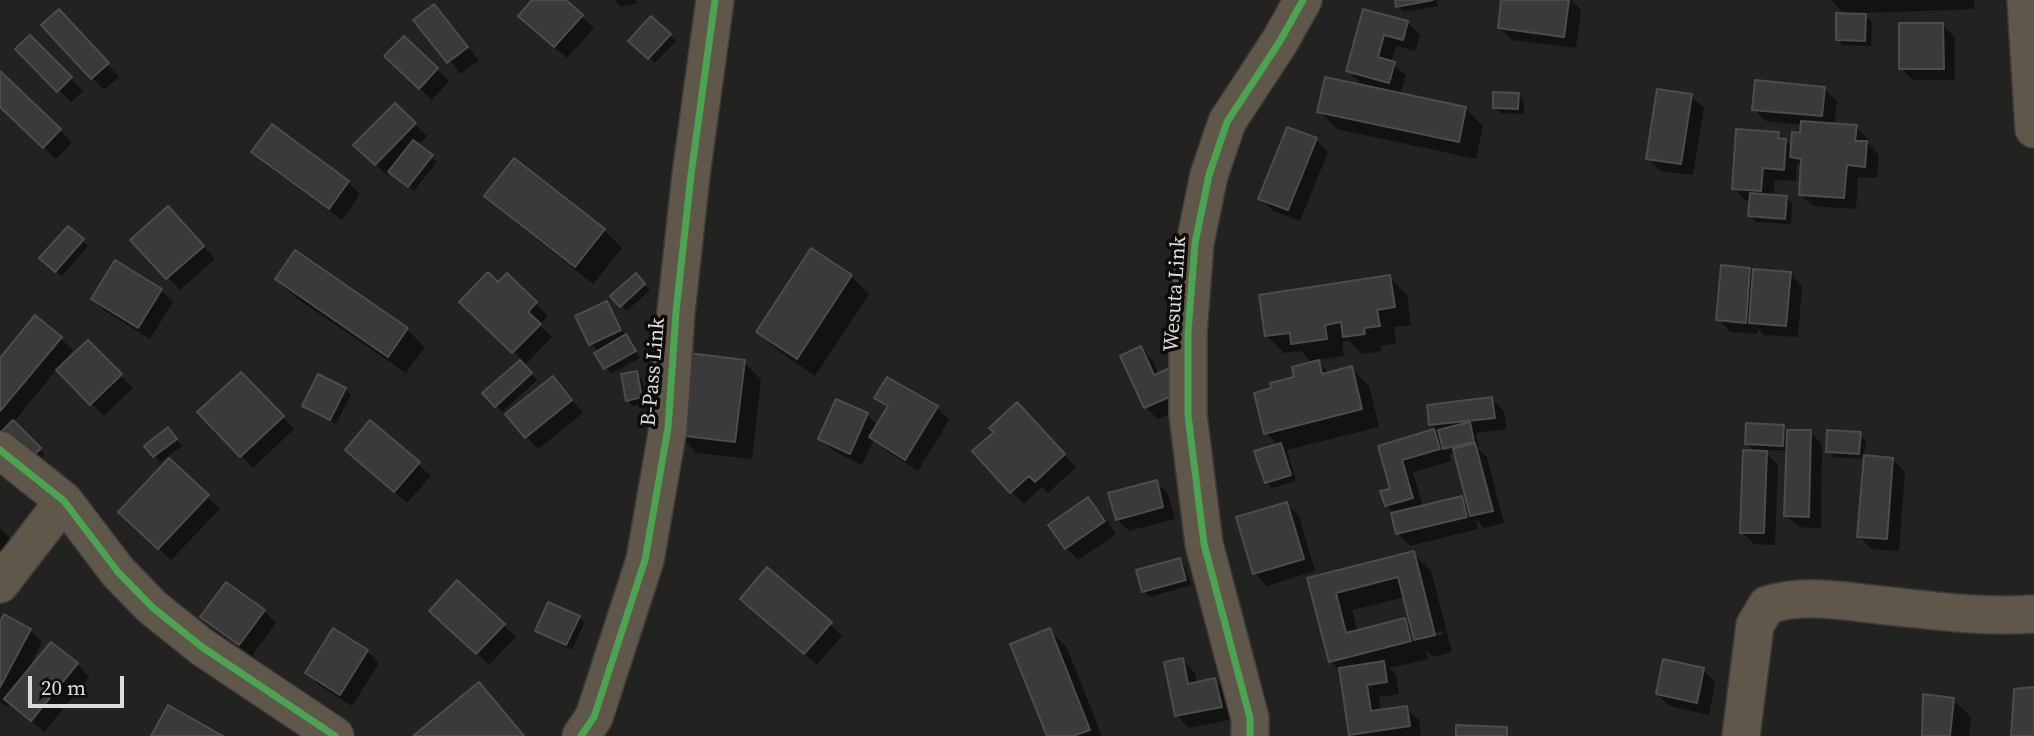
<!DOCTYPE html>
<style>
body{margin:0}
#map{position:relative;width:2034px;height:736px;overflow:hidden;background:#232221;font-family:"Source Serif 4",serif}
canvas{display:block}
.scale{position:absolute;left:28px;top:676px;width:96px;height:32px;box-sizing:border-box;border:4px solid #dedcdb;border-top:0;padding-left:9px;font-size:21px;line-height:24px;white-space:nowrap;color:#dedcdb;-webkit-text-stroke:5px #0d0c0b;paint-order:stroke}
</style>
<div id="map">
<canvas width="2034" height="736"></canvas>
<div class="scale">20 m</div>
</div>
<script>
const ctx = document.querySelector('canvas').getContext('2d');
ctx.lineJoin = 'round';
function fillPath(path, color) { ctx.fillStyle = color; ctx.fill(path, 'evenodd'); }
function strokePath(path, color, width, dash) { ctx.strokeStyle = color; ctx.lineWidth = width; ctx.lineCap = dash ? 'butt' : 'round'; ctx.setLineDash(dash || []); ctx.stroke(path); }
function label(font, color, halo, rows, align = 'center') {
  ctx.font = font + ' "Source Serif 4",serif'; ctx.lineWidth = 7; ctx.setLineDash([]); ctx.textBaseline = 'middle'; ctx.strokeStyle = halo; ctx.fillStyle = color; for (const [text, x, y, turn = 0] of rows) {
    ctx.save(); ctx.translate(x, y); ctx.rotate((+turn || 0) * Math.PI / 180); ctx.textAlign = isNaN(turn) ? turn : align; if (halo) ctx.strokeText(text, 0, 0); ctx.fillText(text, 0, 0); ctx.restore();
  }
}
const shadow = new Path2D(`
 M534 0H563L594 28 567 58 532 28Z
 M614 0H636L637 4 620 7Z
 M1397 0H1437L1438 6 1404 12 1398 7Z
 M1503 0H1571L1581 10 1576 48 1512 40 1499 28Z
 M1831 0H1974V9L1863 13 1872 22 1871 46 1843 45 1837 39 1845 15Z
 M434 6 479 60 461 74 416 21Z
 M1364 11 1408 23 1420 35 1415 51 1396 46 1391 63 1406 75 1400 95 1465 108 1483 126 1476 159 1337 129 1319 111 1370 88 1371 86 1360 83 1348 70Z
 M651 18 676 41 655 63 631 41Z
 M71 23 119 77 104 90 43 25Z
 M1942 25 1955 37V80H1913L1901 68Z
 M30 37 83 91 71 102 18 49Z
 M404 38 449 81 432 100 399 68Z
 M0 73 72 142 56 159 0 105Z
 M1824 89 1837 101 1834 125 1856 127 1868 139V144L1879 155 1877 178 1858 177 1856 209 1813 206 1800 194 1802 168 1797 162 1796 181 1775 180 1773 196 1786 197 1792 203 1791 224 1756 222 1750 216 1751 201H1746L1734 188 1778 133 1792 147 1801 135 1802 125 1766 121 1754 109Z
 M1518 94 1524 100V114L1501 113 1495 108Z
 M1691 96 1704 108 1693 175 1660 171 1648 158Z
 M395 105 427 136 418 145 437 162 414 191 391 173 388 176 356 145Z
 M272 127 348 182 360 194 342 220 265 164 253 152Z
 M1316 140 1328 152 1300 221 1273 211 1260 198Z
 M486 196 604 230 622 248 593 284 504 213Z
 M180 221 215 259 180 290 133 240Z
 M69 228 88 246 62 276 48 264Z
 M811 251 851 276 869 294 815 376 776 349 758 332Z
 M296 253 407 330 425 347 406 373 295 297 277 279Z
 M1749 269 1755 275 1790 274 1802 286 1798 337 1764 335 1758 329 1757 334 1731 332 1718 319Z
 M635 275 650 290 627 311 621 306Z
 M507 276 548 316 539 325 552 337 524 366 537 380 502 412 485 393 522 360 462 302 498 284Z
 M1389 277 1407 295 1411 325 1394 327 1396 343 1381 346 1382 351 1362 354 1349 341 1342 342 1344 356 1316 360 1330 374 1351 368 1369 386 1379 427 1287 450 1296 481 1272 488 1266 482 1278 445 1266 433 1297 379 1313 364 1301 351 1284 353 1267 336Z
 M161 290 173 302 150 339 105 311 93 299Z
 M606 303 612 309 626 337 640 358 611 374 596 353 599 352 591 344Z
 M60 338 73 350 61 364 63 366 88 342 133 388 104 416 57 369 13 423 45 455 32 467 0 432V360Z
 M1141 348 1153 361 1159 374 1194 404 1158 419 1145 407Z
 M744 362 761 380 752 459 697 453 679 435Z
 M636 373 642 379 647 403 633 406 627 400Z
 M241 374 294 429 253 468 199 412Z
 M553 379 583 413 538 449 526 436Z
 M345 389 351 395 336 424 310 412 304 406Z
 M877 398 937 408 949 420 918 471 884 449 874 440 862 465 832 450 820 438 837 401 867 415 878 426 888 409Z
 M1492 399 1504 411 1506 429 1476 433 1479 447 1477 448 1487 457 1504 523 1484 528 1476 519 1478 529 1410 546 1398 533 1395 514 1386 505 1393 490 1380 447 1437 430 1431 425ZM1456 453 1469 506 1461 498 1423 507 1413 472 1451 461 1449 454Z
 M1029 417 1076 467 1048 493 1042 487 1024 504 1012 492Z
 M370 423 431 476 407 503 360 462Z
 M1783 427 1788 432H1810L1822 444 1821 528 1798 527 1786 515 1788 451 1763 450 1778 465 1775 545 1754 544 1742 532 1755 452 1746 443Z
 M1860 434 1866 440 1864 457 1893 459 1905 472 1899 551 1871 549 1859 536 1865 459 1833 457 1828 451Z
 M173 435 182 446 160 462 147 446Z
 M169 461 220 509 171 560 132 524Z
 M1156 482 1168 494 1175 519 1129 531 1117 519Z
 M1088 499 1100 511 1116 534 1078 560 1066 548Z
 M1286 504 1299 516 1315 571 1267 586 1255 573Z
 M0 528 16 544 0 568Z
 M1413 553 1431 571 1452 652 1433 657 1425 649 1428 659 1389 668 1396 675 1399 694 1379 697 1381 712 1406 708 1419 720 1421 736H1352L1350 734 1341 671 1330 661 1310 579ZM1405 597 1413 629 1404 620 1358 632 1352 610ZM1443 631 1444 634 1425 639V635Z
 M1179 560 1185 566 1191 585 1150 597 1144 591Z
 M742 599 830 624 842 636 817 665Z
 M264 611 276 623 252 656 215 629 202 617Z
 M579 617 584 623 572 650 543 636 537 630Z
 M444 623 503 625 516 637 489 665Z
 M0 626 30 630 42 642 27 671 77 664 89 677 44 732 10 703 8 707 0 702Z
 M1049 630 1067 648 1102 736H1048Z
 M367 651 379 663 352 706 319 685 307 673Z
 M1183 660 1195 673 1197 683 1215 680 1227 692 1233 719 1189 728 1177 716Z
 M1703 670 1715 682 1709 715 1670 706 1657 694Z
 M479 684 525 736H416Z
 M1953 699 1971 717 1969 736H1924Z`);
const building = new Path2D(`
 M532 0H566L583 15 554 47 518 16Z
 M1395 0H1433L1396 7Z
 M1501 0H1569L1564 37 1498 28Z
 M434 4 468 47 447 63 413 20Z
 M59 9 109 63 91 79 41 25Z
 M1363 9 1408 21 1403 40 1384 35 1378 57 1395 62 1389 83 1346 71Z
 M1836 13 1866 14 1865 41 1836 40Z
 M651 16 671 34 648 59 628 41Z
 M1899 23H1943L1944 69H1899Z
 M30 35 72 77 57 92 15 49Z
 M404 36 438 68 419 89 384 56Z
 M0 71 61 129 43 148 0 107Z
 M1325 77 1466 107 1459 142 1317 112Z
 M1755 80 1825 87 1822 116 1752 110Z
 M1657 89 1692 94 1681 164 1646 159Z
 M1493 92 1519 93 1518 109 1493 108Z
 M395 103 416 123 375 165 353 145Z
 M1801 121 1857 125 1855 141H1867L1865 167 1847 165 1844 198 1799 195 1801 159 1790 157 1792 132 1800 133Z
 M272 124 349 181 329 209 251 152Z
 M1287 127 1317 138 1288 210 1258 199Z
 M1736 129 1779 132 1778 138 1786 139 1784 170 1763 168 1761 191 1732 189Z
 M413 140 433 155 408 187 388 172Z
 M514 158 605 229 575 267 484 196Z
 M1750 193 1787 196 1785 219 1748 216Z
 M168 206 204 246 166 279 130 240Z
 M68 226 84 239 55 272 39 258Z
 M811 248 852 275 797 359 756 332Z
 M295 250 408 328 388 357 275 279Z
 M115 260 162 289 138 328 91 299Z
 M1721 265 1750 268 1746 323 1716 320Z
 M1753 269 1791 272 1786 326 1749 323Z
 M488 272 498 282 507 273 537 302 528 312 541 324 512 353 459 302Z
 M636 273 645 284 620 307 610 296Z
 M1390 275 1395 307 1377 310 1380 326 1364 328 1365 334 1343 337 1341 322 1325 325 1327 339 1291 344 1290 333 1265 336 1259 295Z
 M607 301 621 330 589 345 575 316Z
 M35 315 62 337 0 411V358Z
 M626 334 636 351 604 369 594 353Z
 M88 340 122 374 90 405 56 370Z
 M1141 346 1154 375 1172 367 1183 391 1144 408 1120 356Z
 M688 353 745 360 735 442 677 435Z
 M520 360 532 373 495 407 482 393Z
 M1319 360 1322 374 1352 366 1362 409 1264 434 1254 393 1271 388 1270 383 1294 377 1292 367Z
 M637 371 642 397 626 401 621 374Z
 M241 372 284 416 240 457 197 412Z
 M318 374 346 388 330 420 302 406Z
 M553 376 572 400 525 438 505 414Z
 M887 377 938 406 905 460 869 437 888 406 874 398Z
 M1492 397 1495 418 1429 425 1427 405Z
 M836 399 868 413 850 454 818 439Z
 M1017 402 1065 454 1035 482 1029 476 1010 493 972 451 994 432 989 428Z
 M13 420 41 448 26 463 0 433Z
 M370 420 420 462 394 492 345 450Z
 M1470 422 1474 442 1443 449 1438 430Z
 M1746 423 1784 425 1783 446 1745 444Z
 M168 427 177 439 153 457 144 446Z
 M1434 429 1440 449 1402 460 1413 498 1385 506 1380 491 1390 489 1378 446Z
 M1787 430H1811L1809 517 1784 516Z
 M1827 430 1861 432 1859 454 1826 452Z
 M1281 443 1291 475 1265 483 1254 451Z
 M1475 443 1493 511 1470 516 1453 449Z
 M1743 450 1767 451 1764 533H1740Z
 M1864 455 1893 458 1887 539 1857 537Z
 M169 458 209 495 158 549 118 512Z
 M1157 480 1163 507 1116 520 1108 493Z
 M1462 496 1467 517 1396 534 1391 513Z
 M1088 497 1105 521 1065 549 1048 525Z
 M1287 502 1304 559 1253 574 1236 517Z
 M1414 551 1435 635 1414 640 1398 577 1336 593 1346 633 1405 618 1411 641 1329 662 1307 578Z
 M1180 558 1186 580 1142 592 1136 570Z
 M767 567 832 622 804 654 740 599Z
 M457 580 505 624 476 654 429 611Z
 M226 582 265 610 239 645 200 617Z
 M548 602 580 616 566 645 535 631Z
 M4 614 31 629 0 687V622Z
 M333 628 368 650 340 695 305 673Z
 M1050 628 1090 730 1073 736H1047L1010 644Z
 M51 642 78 663 31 721 4 699Z
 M1183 658 1188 684 1215 678 1222 707 1175 716 1164 662Z
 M1663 659 1704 668 1697 703 1656 694Z
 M1384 661 1387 682 1367 685 1371 711 1407 706 1410 726 1349 735 1339 668Z
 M479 682 524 736H413Z
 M2034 687V736H2011L2014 689Z
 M1923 694 1954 698 1950 736H1922Z
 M168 705 223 736H151Z
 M1456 725 1507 727V736H1456Z`);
const street = new Path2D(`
 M2026 0 2034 129
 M0 450 64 501 118 572 152 607 202 647 335 736
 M0 584 64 501
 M581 736 594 717 645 560 668 428 676 312 691 175 715 0
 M1250 736V718L1204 544 1188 415V333L1195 243 1209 175 1227 122 1280 41 1303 0
 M1741 736 1755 625 1767 605C1803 594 1841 600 1879 605 1930 610 1983 618 2034 614`);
const cycleway = new Path2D(`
 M0 450 64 501 118 572 152 607 202 647 335 736
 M581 736 594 717 645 560 668 428 676 312 691 175 715 0
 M1250 736V718L1204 544 1188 415V333L1195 243 1209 175 1227 122 1280 41 1303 0`);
const streetNames = [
 ["Wesuta Link",1176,294,-86],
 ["B-Pass Link",654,372,-85]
];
fillPath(shadow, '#0007');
fillPath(building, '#3b3a3a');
strokePath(building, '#4d4c4b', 2);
strokePath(street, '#3d3c3b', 40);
strokePath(street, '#5e574a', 37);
strokePath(cycleway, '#4ca352', 7);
label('21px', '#dedcdb', '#0d0c0b', streetNames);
</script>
